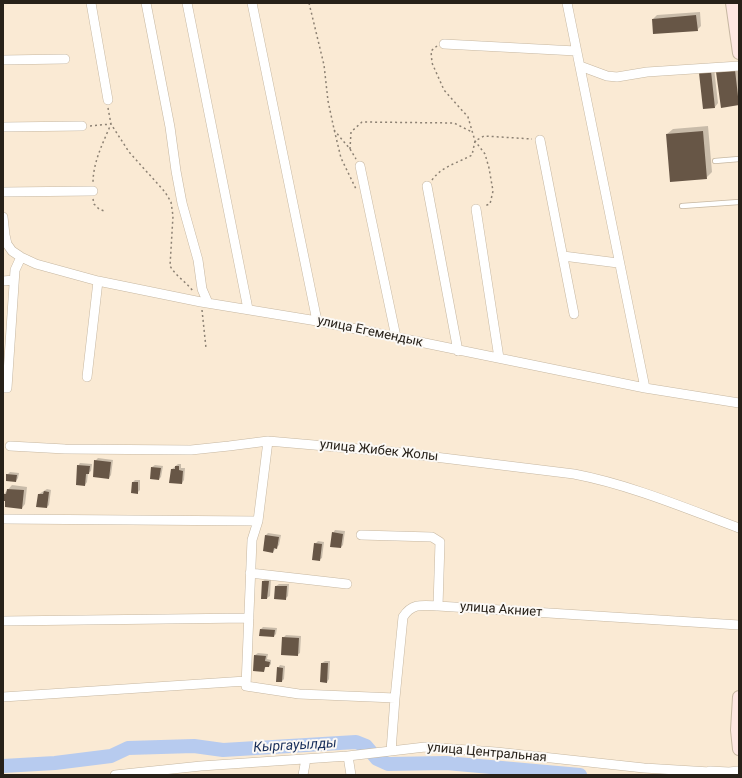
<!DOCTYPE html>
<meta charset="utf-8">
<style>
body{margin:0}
#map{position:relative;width:742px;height:778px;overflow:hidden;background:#faead4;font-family:Roboto,sans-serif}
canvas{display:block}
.frame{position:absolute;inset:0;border:4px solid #272119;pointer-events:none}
</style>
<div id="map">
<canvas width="742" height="778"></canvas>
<div class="frame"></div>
</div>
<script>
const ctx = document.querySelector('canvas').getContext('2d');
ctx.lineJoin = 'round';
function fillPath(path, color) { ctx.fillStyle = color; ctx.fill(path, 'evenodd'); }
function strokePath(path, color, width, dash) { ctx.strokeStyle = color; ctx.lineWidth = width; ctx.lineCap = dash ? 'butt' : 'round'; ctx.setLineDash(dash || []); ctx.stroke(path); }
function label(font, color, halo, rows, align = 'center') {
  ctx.font = font + ' Roboto,sans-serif'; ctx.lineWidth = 4; ctx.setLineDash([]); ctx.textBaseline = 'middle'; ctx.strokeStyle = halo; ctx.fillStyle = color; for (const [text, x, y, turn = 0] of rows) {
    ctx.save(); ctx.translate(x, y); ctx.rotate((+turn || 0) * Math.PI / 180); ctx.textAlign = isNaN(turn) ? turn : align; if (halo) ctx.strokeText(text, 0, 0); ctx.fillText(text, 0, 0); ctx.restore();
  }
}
const shadow = new Path2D(`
 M700 12 701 26 697 30 653 19 657 15Z
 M738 66 739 104 722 107 717 72Z
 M714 68 718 103 715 107 704 69Z
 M708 126 712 172 706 178 667 134 673 129Z
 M98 458 113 460 111 475 109 478 95 461Z
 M80 463 92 464 91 471 88 473 87 482 85 485 78 466Z
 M178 464H181V468H185L184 480 182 483 172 469Z
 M155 465 163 466 161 477 159 479 152 467Z
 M10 472 19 473 18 478 16 481 7 475Z
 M135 480H140V490L137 493 133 482Z
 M12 485 27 487 25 504 22 508 6 500H3L4 494Z
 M47 489 51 490 49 505 47 507 39 494Z
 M335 530 345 531 343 545 341 547 333 533Z
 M268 533 281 535 279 545 276 548 273 552 266 535Z
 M318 541 324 542 322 558 319 560 315 544Z
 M266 579H271L270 596 267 598H262L263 581Z
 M279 584H289L288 596 286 598H275L276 586Z
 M263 627 277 628 276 634 274 636 261 629Z
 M286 635 301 636 300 653 297 655 283 638Z
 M258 653 268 654 267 659 271 660V664L269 666H266L264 671 255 655Z
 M325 661H330L329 679 327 682 322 663Z
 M280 665 285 666 284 679 282 681 278 668Z`);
const river = new Path2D(`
 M3 766 55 763 111 756 128 748 194 746 223 750 356 742 366 746 377 759 388 764 446 763 580 775`);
const building = new Path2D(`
 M696 15 698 31 653 34 652 19Z
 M735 70 739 105 721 108 716 72Z
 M711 71 715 108 703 109 699 73Z
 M703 131 707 179 670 182 666 134Z
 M94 460 111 462 109 479 93 477Z
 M77 465 90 466 89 474H86L85 486 76 485Z
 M175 466H179V470L183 471 182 484 169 483 171 469H175Z
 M151 467 161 468 159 480 150 479Z
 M6 474 17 475 16 482 6 481Z
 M132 482H138V494L131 493Z
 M7 489 24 490 22 509 5 507V501H3V494H6Z
 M44 491 49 492 47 508 36 507 38 494H43Z
 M332 532 343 534 341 548 330 547Z
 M265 535 279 537 277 549 274 548 273 553 263 551Z
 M314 543 322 544 320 561 312 560Z
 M262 581H269L267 599H261Z
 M275 586H287L286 600 274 599Z
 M260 629 275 630 274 637 259 636Z
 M282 637 299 638 298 656 281 655Z
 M254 655 266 656 265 661 270 662 269 667H265L264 672 253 671Z
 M321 663H328L327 683 320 682Z
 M277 667 283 668 282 682H276Z`);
const path = new Path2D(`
 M309 3 324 65 328 101 334 129 341 158 356 189
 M437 46 431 51 432 63 444 90 468 117 475 141 485 154 489 168 493 191 490 204 484 206
 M108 108 111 124 129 152 165 192 171 202 173 216 170 266C176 276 186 282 193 291
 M90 126 111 124C103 143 93 162 93 183
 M334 130 350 149 356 159
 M350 149 351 132 362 122 454 123 472 132
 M432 180C442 166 458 163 472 155L475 141 484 136 532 139
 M93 199 94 204 99 209 104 211
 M202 310 206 348`);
const service = new Path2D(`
 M715 161 739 159
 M682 206 739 202`);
const minor = new Path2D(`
 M91 3 108 100
 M146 3 170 127 176 171 182 203 198 260 202 289 208 303
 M187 3 248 309
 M252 3 317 321
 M567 3 645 388
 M444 44 576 51
 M3 60 65 59
 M580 66 607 76 617 77 647 72 739 66
 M3 127 82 126
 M540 140 574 314
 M360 166 396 337
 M427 186 458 351
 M3 192 93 191
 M476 209 499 358
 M3 217 5 235 7 244 12 251 21 257 36 264 98 281 201 302 317 321 645 388 739 403
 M563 256 618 263
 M3 281 14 280
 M87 377 98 281
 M3 388H7L15 270 21 257
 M268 441 258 521 252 540 246 686 299 694 395 698
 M10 446 65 449 191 450 229 446 268 441 394 452 574 474C631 485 685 508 739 528
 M3 519 258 521
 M361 535 432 537 440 542 438 606
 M250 573 347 584
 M3 621 249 618
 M3 697 246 681
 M391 751 395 698 403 617C412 603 422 605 438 606L739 625
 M348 756 351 775
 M115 775 201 766 348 756 425 747 496 752 644 768 710 772
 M303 775 306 759`);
const tertiary = new Path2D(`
 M710 772 729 773 739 772`);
const secondary = new Path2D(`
 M732 3 739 53
 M739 697 737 730 739 749`);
const streetNames = [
 ["улица Егемендык",370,332,12],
 ["улица Жибек Жолы",379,451,6],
 ["улица Акниет",501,610,4],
 ["улица Центральная",487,753,5]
];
const waterNames = [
 ["Кыргауылды",295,746,-3]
];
fillPath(shadow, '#0003');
strokePath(river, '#b7cbef', 14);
fillPath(building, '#675646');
strokePath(service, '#c6b7a1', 6);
strokePath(minor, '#c6b7a1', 10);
strokePath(tertiary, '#c6b7a1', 12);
strokePath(secondary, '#c6b7a1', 14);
strokePath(path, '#8c8173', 1.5, [2, 3]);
strokePath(service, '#fff', 4.5);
strokePath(minor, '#fff', 9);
strokePath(tertiary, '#fff', 11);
strokePath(secondary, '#fee7e2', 12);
label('13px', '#272119', '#fcf9f5', streetNames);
label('italic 14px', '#182e5a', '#fcf9f5', waterNames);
</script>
